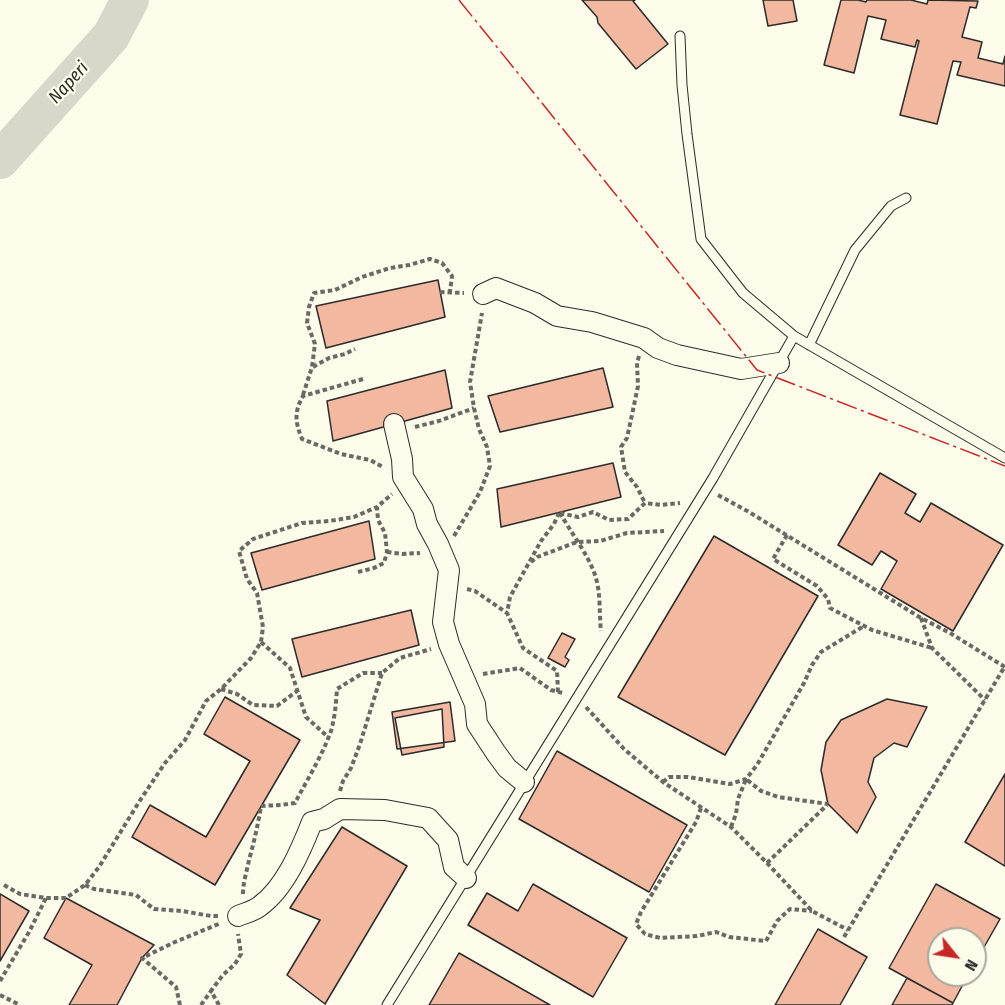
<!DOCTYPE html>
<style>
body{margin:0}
#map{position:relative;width:1005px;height:1005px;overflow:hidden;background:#fdfbea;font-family:"Fira Sans Condensed",sans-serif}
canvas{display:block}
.north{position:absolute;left:927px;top:927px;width:60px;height:60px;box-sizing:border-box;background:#fdfbea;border:2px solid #a9a89e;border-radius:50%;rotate:120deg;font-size:16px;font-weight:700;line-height:24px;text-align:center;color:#2b2b2b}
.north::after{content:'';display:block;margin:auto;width:21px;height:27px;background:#c62828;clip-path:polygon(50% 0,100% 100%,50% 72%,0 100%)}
</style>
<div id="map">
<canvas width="1005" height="1005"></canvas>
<div class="north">N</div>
</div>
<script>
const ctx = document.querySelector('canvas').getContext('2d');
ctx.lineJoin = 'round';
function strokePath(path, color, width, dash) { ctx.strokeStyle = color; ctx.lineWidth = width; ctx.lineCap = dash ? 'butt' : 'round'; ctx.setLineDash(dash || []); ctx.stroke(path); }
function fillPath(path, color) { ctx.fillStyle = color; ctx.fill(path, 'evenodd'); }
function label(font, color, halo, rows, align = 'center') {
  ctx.font = font + ' "Fira Sans Condensed",sans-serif'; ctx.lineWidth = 4.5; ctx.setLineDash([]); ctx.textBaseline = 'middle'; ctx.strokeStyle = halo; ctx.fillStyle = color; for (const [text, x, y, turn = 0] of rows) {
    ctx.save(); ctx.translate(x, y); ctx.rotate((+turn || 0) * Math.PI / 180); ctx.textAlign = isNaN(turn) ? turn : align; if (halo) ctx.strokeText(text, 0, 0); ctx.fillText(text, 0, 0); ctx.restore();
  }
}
const river = new Path2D(`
 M0 160 111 36 130 0`);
const building = new Path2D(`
 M582 0H635L633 1 668 44 636 69 598 23 597 17Z
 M763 0H793L797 21 768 26Z
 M841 0H858L866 2 867 0H911L927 4 928 0 978 1 976 8 970 7 962 37 982 42 978 58 1003 64 1005 56V86L957 75 961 62 953 61 937 124 900 115 919 41 917 40 915 47 881 39 886 20 868 16 854 73 824 65Z
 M438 280 445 317 326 348 316 306Z
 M603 368 613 407 500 432 488 396Z
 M445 370 452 408 333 441 327 401Z
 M613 463 621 497 501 527 497 489Z
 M880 473 916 494 905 513 920 522 931 503 1003 545 953 631 881 589 897 561 881 551 872 565 838 545Z
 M369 521 375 559 262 590 251 553Z
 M714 536 818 596 725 755 618 697Z
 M411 610 419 645 302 677 292 639Z
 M562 633 575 639 565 657 569 660 565 667 548 658Z
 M225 697 300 740 215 885 132 837 150 805 206 837 250 761 204 734Z
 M887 699 927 707 907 747 894 743 874 758 868 782 876 797 857 833 828 804 821 770 826 742 841 720Z
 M450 702 455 741 397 749 392 712Z
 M442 709 444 747 402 755 395 718Z
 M557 751 687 825 649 892 519 819Z
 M1005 774V866L965 842Z
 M342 827 407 866 325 1004 287 975 320 920 290 908Z
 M533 884 627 938 593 997 468 925 487 893 518 911Z
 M936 884 1000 919 975 963V939H939V975H968L953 1003 889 968Z
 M0 894 29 911 0 961Z
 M66 898 154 945 142 958 117 1005H69L92 965 44 938Z
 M818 929 867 957 840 1005H775Z
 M459 953 550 1005H429Z
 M907 978 953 1003 952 1005H892Z`);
const path = new Path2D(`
 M440 292 464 293
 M639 356 637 363 638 386 633 410 627 438 621 447 625 472 637 487 645 503
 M313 367 329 358 345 354 355 349
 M363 379 303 396C294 412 295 422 302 439L341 454 370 460 383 467
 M303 395 312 367 315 344 307 323 309 307 314 293 335 290 362 277 390 268 409 265 430 259 442 263 452 276 450 292
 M415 427 439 421 474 408
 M718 495 749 512 921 618 950 633 1005 667
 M560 513C570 531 589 556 595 575 601 592 599 613 601 631
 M560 513 578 517 593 512 609 520 628 519 645 503 661 505 680 503
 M787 535 773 559 817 586 828 599 830 608 872 630 932 648
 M454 536 480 492 490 466 487 447 479 429 474 408 470 382 482 313
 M387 552 402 554 420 553
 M531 562 537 557 577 542 600 541 627 533 664 531
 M358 572 374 568 384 563 387 552 385 533 378 520 377 507 392 494
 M467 589 475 591 507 613
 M921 618 932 648 985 700
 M261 642 290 668 306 717 328 737
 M483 674 520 668 551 690 563 693
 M221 689 237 694 253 705 277 706 297 691
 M558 692 557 671 523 648 507 613 510 597 541 541 554 524 559 513
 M586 707 624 749 663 782 731 827 767 863 812 911 848 930
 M663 782 669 777H688L730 784 746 779 757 765 804 683 812 665 821 652 864 626
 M340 791 343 781 351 768 360 744 382 673 400 658 431 649
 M701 808 696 822 641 912 636 924 645 934 660 938 697 936 716 932 729 937 766 941 777 921 790 909 812 911
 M731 827 736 814 738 799 746 779 761 791 778 797 828 804
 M767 863 827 805
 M4 885 20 894 46 898H66L85 885 99 867 139 802 165 763 185 740 206 701 221 689 251 658 261 642 263 627 257 593 247 579 239 551 253 539 302 523 329 521 354 517 377 507
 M85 885 94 889 136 895 154 909 182 911 211 916H220
 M243 894C243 882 247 871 249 860 254 842 258 825 261 806L281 805 295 803C307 780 322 756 331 731 335 717 336 703 337 689L363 673H382
 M844 937 1005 666
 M0 981 29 932 46 898
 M0 995 20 1005
 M180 1005 176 987 142 958 175 942 221 923
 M201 1005 211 991
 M219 1005 211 991 223 975 235 964 241 954 238 934`);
const lane = new Path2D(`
 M680 36 682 85 687 134 701 239 743 293 794 336 1005 458
 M809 345 855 250 891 206 906 198
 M387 1005 713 478 794 336`);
const street = new Path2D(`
 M483 294 496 288 535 303 557 316 592 322 644 338 658 348 677 355 741 369 779 363
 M394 424 402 459 403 477 423 509 427 524 438 544 449 570 443 622 449 644 475 704 477 724 496 753 507 768 524 782
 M238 916C245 913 254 911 260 906 285 888 301 850 312 822L324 819 340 809 385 810 428 818 448 840 454 867 466 878`);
const power = new Path2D(`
 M459 0 757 370 1005 466`);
const waterNames = [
 ["Naperi",69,83,-48]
];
strokePath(river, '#d8d7c9', 38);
fillPath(building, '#f2b8a0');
strokePath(building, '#2b2b2b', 1.5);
strokePath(lane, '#2b2b2b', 11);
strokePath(street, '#2b2b2b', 22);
strokePath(path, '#6a6964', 4, [4.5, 3]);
strokePath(lane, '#fdfbea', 9);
strokePath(street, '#fdfbea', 20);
strokePath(power, '#c62828', 1.5, [21, 4.5, 3, 4.5]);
label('italic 18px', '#2b2b2b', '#fdfbea', waterNames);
</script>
